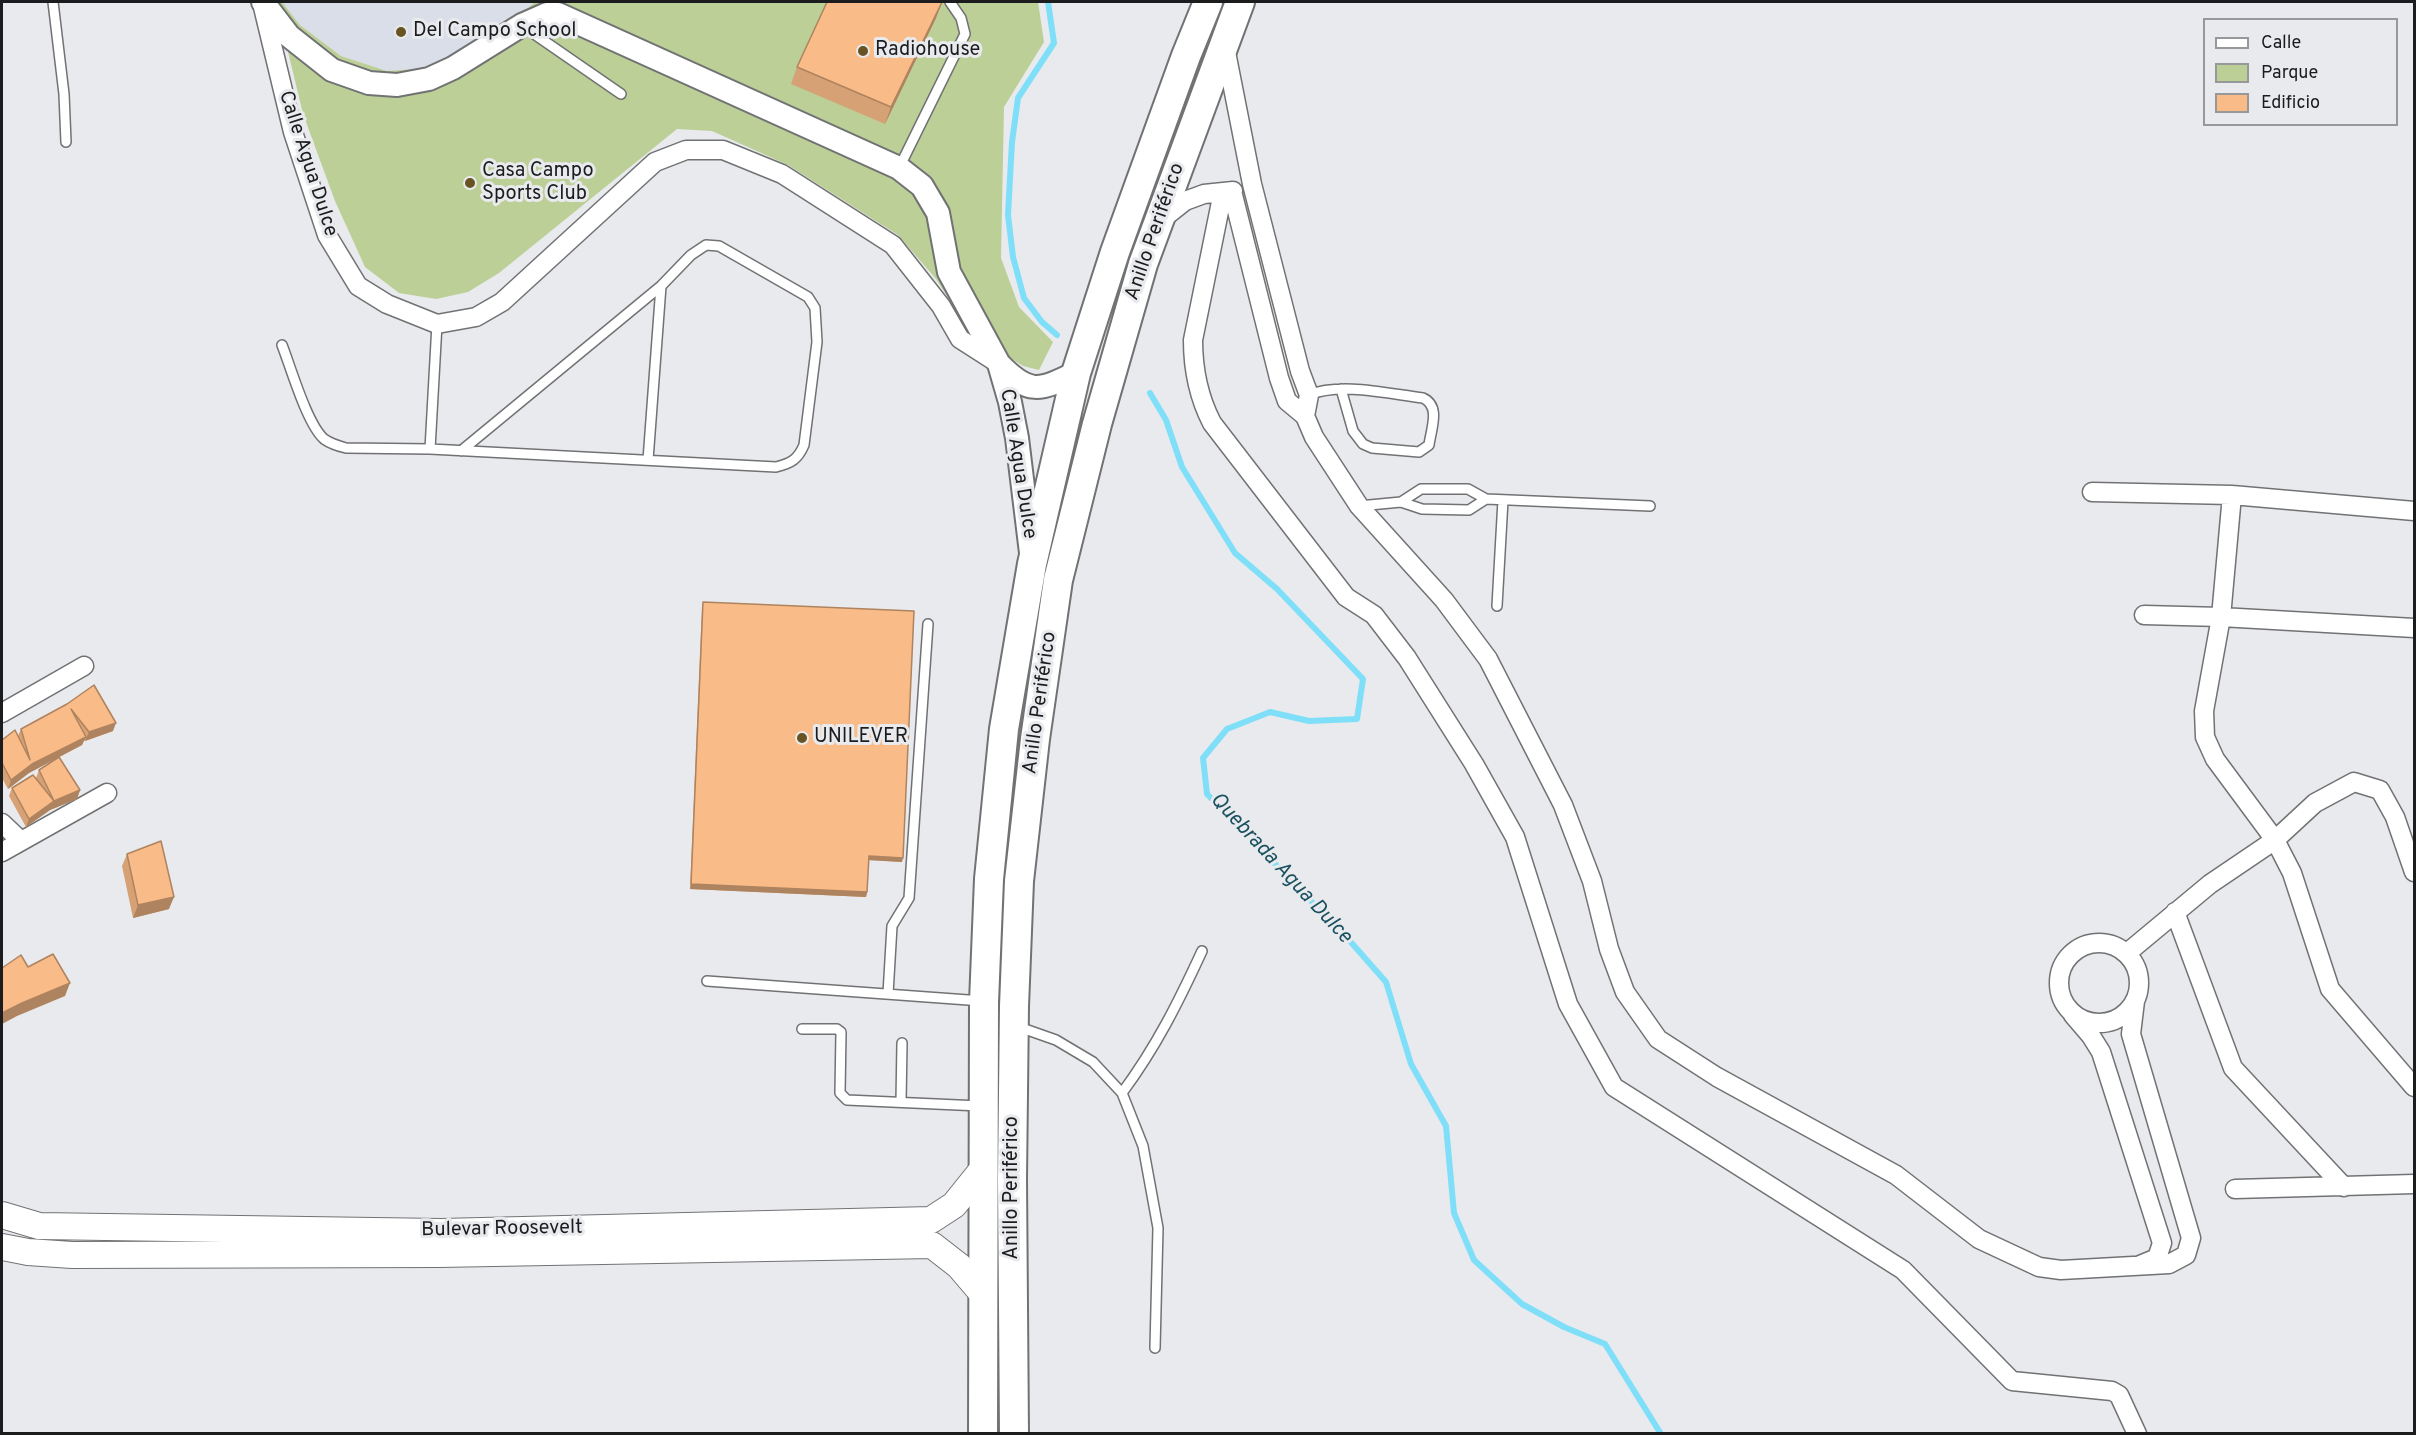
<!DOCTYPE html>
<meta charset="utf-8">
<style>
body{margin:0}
#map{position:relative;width:2416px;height:1435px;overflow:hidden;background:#e9eaed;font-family:Overpass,sans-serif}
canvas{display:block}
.frame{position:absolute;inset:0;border:3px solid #1b1c1d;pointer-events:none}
.legend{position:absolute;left:2203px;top:18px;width:195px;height:108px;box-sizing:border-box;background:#e9eaed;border:2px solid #97989a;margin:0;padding:8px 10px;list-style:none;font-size:18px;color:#1b1c1d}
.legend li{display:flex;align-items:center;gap:12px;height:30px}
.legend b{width:30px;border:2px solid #97989a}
</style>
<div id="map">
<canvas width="2416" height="1435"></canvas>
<div class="frame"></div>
<ul class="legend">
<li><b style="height:8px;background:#fff"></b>Calle</li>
<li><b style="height:16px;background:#bccf97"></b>Parque</li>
<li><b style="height:16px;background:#f9bb88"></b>Edificio</li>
</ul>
</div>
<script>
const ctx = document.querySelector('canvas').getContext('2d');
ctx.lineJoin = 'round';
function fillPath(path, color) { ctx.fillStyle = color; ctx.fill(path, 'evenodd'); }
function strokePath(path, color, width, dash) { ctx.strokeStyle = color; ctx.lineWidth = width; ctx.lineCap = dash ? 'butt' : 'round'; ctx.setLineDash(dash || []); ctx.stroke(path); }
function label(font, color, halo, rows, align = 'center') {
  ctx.font = font + ' Overpass,sans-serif'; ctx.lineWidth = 6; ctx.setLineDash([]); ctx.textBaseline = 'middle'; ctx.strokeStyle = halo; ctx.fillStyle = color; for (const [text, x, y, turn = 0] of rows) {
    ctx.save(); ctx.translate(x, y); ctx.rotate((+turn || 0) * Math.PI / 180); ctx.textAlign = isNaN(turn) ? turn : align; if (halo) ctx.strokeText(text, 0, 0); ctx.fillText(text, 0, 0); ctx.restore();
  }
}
const built = new Path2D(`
 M282 2H535L521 14 470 48 427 68 387 71 341 56 300 25Z`);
const green = new Path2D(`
 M276 2H282L300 25 341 56 387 71 427 68 470 48 521 14 535 2H1038L1044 42 1004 107 1001 258 1019 307 1053 342 1039 370 1023 366 971 333 936 279 898 235 788 165 712 131 677 129 499 273 468 292 436 299 399 293 365 267 335 201 303 114Z`);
const stream = new Path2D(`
 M1048 2 1054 43 1018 98 1012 142 1008 215 1013 257 1024 298 1042 322 1057 335
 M1150 393 1166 420 1182 467 1235 553 1277 589 1363 679 1357 719 1309 721 1270 712 1227 729 1203 758 1207 794 1349 940 1386 982 1411 1064 1446 1126 1454 1213 1474 1260 1522 1304 1564 1327 1605 1344 1661 1434`);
const service = new Path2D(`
 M53 2 64 94 66 142
 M524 27 621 94
 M899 168 965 34 961 18 950 2
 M282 345C291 368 307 424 324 439 331 444 338 446 346 448L430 449 776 467C792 463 798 459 804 445L817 342 815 308 808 297 719 246 706 245 691 255 661 286 461 451
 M1309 395C1341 382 1389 394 1423 398 1441 406 1431 429 1429 445L1419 452 1372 448 1363 444 1353 431 1341 389
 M430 449 437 324
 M648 460 661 286
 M1401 502 1421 489H1468L1486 499 1650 506
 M1359 506 1401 502 1422 509 1469 510 1486 499
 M1497 606 1503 500
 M707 981 982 1001
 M888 994 892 926 909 898 928 624
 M1019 1027 1056 1040 1093 1062 1122 1093 1143 1146 1158 1228 1155 1348
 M802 1029H837L841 1032 840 1093 847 1100 980 1106
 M1122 1093C1156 1047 1178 1003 1202 951
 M901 1102 902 1043`);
const minor = new Path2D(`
 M262 3 293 132 327 235 358 286 387 304 437 324 476 317 502 302 655 162 686 150H723L782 174 893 245 941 306 960 339 999 364
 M1225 47 1252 184 1300 371 1309 395 1305 416
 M1232 191 1279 378 1287 401 1305 416 1314 437 1359 506 1444 600 1488 659 1563 805 1592 881 1609 949 1625 992 1658 1039 1717 1077 1896 1175 1979 1239 2039 1267 2061 1270 2169 1264 2186 1255 2191 1238 2131 1034 2135 1001
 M1223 192 1193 340C1193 370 1198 396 1212 423L1346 597 1374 615 1407 658 1474 764 1515 837 1568 1004 1614 1087 1903 1270 2012 1381 2112 1391 2119 1395 2137 1434
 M1161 220 1185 201 1204 194 1233 191
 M2092 492 2232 495 2414 511
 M2232 495 2221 617 2204 711 2205 737 2215 759 2275 840 2292 873 2330 989 2414 1087
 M2144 615 2221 617 2414 628
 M2 713 84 666
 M2 823 21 841
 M2 852 107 793
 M2175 912 2233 1068 2344 1187
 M2059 983a40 40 0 1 1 80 0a40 40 0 1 1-80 0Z
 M2127 953 2210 884 2275 840 2315 803 2354 782 2380 790 2395 817 2414 872
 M2073 1015 2091 1036 2101 1052 2162 1243 2157 1258 2140 1265
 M2235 1189 2414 1184`);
const tertiary = new Path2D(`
 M263 2 289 36 332 70 369 83 397 85 429 79 453 68 522 25 547 14H558L899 168 922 186 938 213 949 272 999 364 1010 402 1017 438 1031 553
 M999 364C1029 395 1039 391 1076 373`);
const secondary = new Path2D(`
 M2 1215 39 1226 441 1232 931 1220 954 1205 983 1169
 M2 1247 28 1252 72 1255 439 1254 932 1245 959 1266 982 1293`);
const trunk = new Path2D(`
 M983 1434 984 1002 989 879 1004 729 1032 564 1076 373 1115 252 1186 56 1208 2
 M1014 1434 1012 1179 1014 1006 1019 881 1035 739 1058 580 1097 424 1143 264 1240 2`);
const wall = new Path2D(`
 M942 2 936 18 885 124 791 84 797 67Z
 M703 602 902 862 869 860 867 892 866 897 690 889 702 606Z
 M67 704 113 731 85 741 84 740 82 745 59 757 80 790 77 799 50 810 26 827 9 796 12 788 36 778 39 770 55 759 29 773 8 789 2 778V740L18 736 21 729Z
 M127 854 169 909 133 918 122 866Z`);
const shadedWall = new Path2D(`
 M942 2 936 18 885 124 891 107Z
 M116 723 113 731 85 741 89 732Z
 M86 737 82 745 29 773 8 789 11 780 32 764Z
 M80 790 77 799 50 810 26 827 29 819 54 801Z
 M869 856 903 858 902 862 867 860Z
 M691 884 867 892 866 897 690 889Z
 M174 897 169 909 133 918 138 905Z
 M70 983 65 996 17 1016 2 1024V1013L22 1003Z`);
const building = new Path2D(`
 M827 2H942L891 107 797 67Z
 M703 602 914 611 903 858 869 856 867 892 691 884Z
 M94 685 116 723 89 732 71 709 86 737 32 764 11 780 2 763V740L15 730 30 760 21 729 67 704Z
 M59 757 80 790 54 801 29 819 12 788 33 775 54 801 39 770Z
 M161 841 174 897 138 905 127 854Z
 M53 954 70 983 22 1003 2 1013V968L21 955 28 967Z`);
const markers = [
 [401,32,6,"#685322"],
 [863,51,6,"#685322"],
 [470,183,6,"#685322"],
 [802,738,6,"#685322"]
];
const poiNames = [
 ["Del Campo School",413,32],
 ["Radiohouse",875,51],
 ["Casa Campo",482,172],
 ["Sports Club",482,195],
 ["UNILEVER",814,738]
];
const streetNames = [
 ["Calle Agua Dulce",307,164,72],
 ["Anillo Periférico",1156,232,-71],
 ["Calle Agua Dulce",1017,464,81],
 ["Anillo Periférico",1041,703,-82],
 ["Anillo Periférico",1013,1188,-90],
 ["Bulevar Roosevelt",502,1230,-1]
];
const waterNames = [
 ["Quebrada Agua Dulce",1280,869,47]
];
fillPath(built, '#dadee8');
fillPath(green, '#bccf97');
strokePath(stream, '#7fdff9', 6);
strokePath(service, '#717274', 12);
strokePath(minor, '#717274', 21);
strokePath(tertiary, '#717274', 26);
strokePath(secondary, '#717274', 28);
strokePath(trunk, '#717274', 32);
strokePath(service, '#fff', 9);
strokePath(minor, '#fff', 18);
strokePath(tertiary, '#fff', 22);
strokePath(secondary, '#fff', 26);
strokePath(trunk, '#fff', 28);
fillPath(wall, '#d6a175');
fillPath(shadedWall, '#ae835f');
fillPath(building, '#f9bb88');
strokePath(building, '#ae835f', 1.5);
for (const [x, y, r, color] of markers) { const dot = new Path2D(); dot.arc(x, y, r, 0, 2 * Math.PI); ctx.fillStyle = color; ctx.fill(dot); strokePath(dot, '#e9eaed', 2); }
label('20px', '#1b1c1d', '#e9eaed', poiNames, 'left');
label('20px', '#1b1c1d', '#e9eaed', streetNames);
label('italic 21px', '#1a515f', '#e9eaed', waterNames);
</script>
